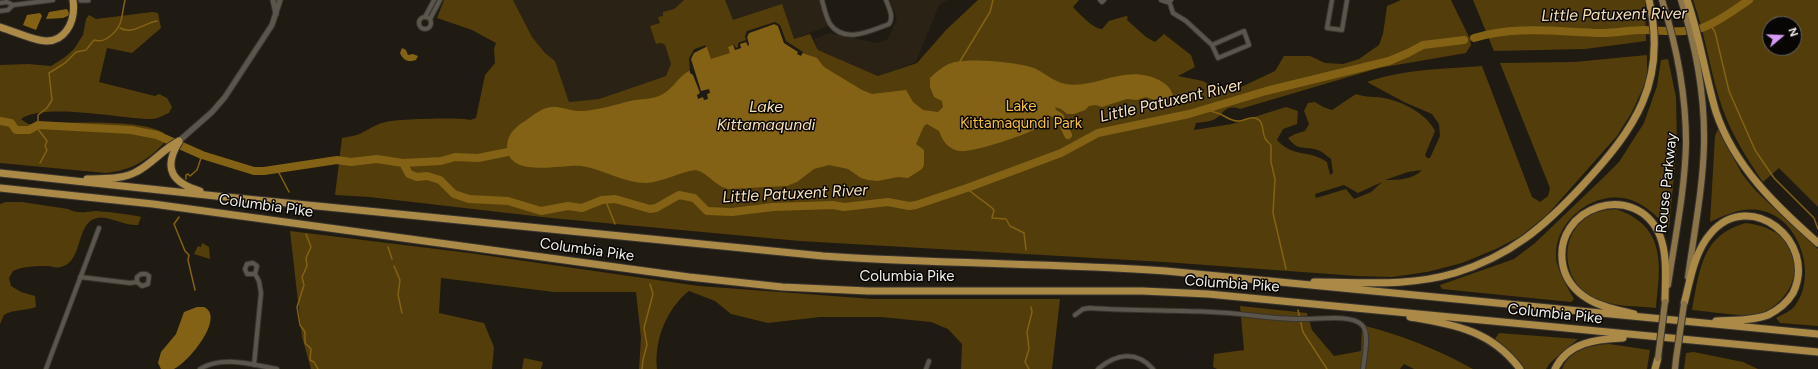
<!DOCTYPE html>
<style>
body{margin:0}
#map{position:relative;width:1818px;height:369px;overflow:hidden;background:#1f1a12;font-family:Figtree,sans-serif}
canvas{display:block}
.north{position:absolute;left:1762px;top:16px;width:40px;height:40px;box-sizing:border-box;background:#070604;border:1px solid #656360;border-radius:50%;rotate:71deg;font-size:11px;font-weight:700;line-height:16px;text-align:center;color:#f2efe9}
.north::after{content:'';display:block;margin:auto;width:14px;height:18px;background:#d99af7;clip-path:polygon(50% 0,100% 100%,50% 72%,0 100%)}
</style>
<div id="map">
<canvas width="1818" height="369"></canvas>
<div class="north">N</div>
</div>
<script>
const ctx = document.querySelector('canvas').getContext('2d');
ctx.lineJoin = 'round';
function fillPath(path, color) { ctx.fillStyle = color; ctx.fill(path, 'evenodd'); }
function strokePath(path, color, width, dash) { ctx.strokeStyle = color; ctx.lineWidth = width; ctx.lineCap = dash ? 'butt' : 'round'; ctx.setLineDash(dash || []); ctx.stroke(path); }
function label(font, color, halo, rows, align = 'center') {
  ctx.font = font + ' Figtree,sans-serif'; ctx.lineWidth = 3; ctx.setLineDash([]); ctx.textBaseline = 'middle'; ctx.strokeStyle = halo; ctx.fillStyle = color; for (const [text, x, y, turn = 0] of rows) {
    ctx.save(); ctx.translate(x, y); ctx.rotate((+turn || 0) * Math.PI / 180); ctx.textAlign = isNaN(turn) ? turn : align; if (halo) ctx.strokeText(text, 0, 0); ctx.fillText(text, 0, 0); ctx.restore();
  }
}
const built = new Path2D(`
 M513 0H684L674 9 663 12V16L660 23 656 44 661 43 665 45 671 64 666 76 599 99 569 102 555 61 545 53 532 37Z
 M725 0H819L828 26 794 39 732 20Z
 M890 0H948L939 5 916 62 879 76 818 50 814 39 829 33 877 43 888 39 897 19Z`);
const green = new Path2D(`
 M444 0H513L532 37 545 53 555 61 569 102 599 99 666 76 671 64 665 45 661 43 656 44 650 26 660 23 658 17 663 16V12L674 9 684 0H725L733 20 782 4 794 39 810 34 818 50 878 76 917 63 946 30 978 0H1079L1073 7C1080 14 1093 29 1102 29L1109 21 1126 16 1128 17 1127 20 1146 37 1155 42 1164 34 1191 55 1195 67 1178 76 1203 81 1215 88 1225 90 1239 88 1275 71 1284 56H1310L1325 63 1343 64 1359 59 1379 45 1383 34 1387 6 1401 0H1451L1470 39 1471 45 1466 53 1379 68 1240 109C1223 103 1224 116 1213 120 1208 122 1201 122 1196 123L1194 130 1232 124 1286 107 1298 111 1297 124 1283 129 1277 140C1293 158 1308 149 1327 162L1330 175 1333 173 1331 159C1328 157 1324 153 1320 151 1307 145 1299 153 1288 138L1295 134 1305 131 1309 124 1304 111 1308 103 1315 102 1323 107 1332 110 1356 94C1367 98 1374 96 1384 98 1403 102 1426 113 1435 131L1425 155 1427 158H1430L1440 136 1439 124 1432 114 1404 102 1367 82C1403 69 1444 69 1482 66L1532 197 1540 202 1548 196 1550 188 1500 63 1574 62 1647 55V79L1632 112 1617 136 1547 215 1521 236 1496 249 1462 263 1427 272 1392 277 1357 276 1164 262 800 241 551 218 369 197 335 195 342 138C347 137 353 136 357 135 367 131 375 124 386 122 397 119 461 117 470 120L476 118 485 75 495 63 494 49 496 43 472 30 437 18ZM1422 170C1413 180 1397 180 1385 180L1408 172ZM1382 182 1371 192 1354 199 1346 189 1316 198 1315 194 1344 185 1358 193Z
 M1473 0H1645L1646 41 1585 49 1494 51Z
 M1693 0H1818V207L1779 168 1763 182C1747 159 1733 137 1723 110 1710 74 1706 36 1693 0ZM1770 24H1794V48H1770Z
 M152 12 158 13 161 28 132 53 107 48 99 82 155 96 159 94 167 98 172 107 169 113C164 115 157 119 152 119 122 119 44 102 21 119L28 124C58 123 142 118 164 133L165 142C147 161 132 170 106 173L0 163V65L28 64 51 66 65 57 74 49 83 35 86 19 89 15 96 19Z
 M1668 59 1676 97 1677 144 1669 228C1660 220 1650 209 1638 203 1600 183 1549 221 1557 263 1560 275 1568 288 1574 299L1571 302 1442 289 1440 285 1514 259 1535 243 1605 176 1619 162 1644 123 1657 86 1661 60Z
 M1718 129 1742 174 1756 191 1818 249V326L1780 323 1776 318C1781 315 1789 312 1794 307 1818 278 1801 220 1763 211 1744 206 1727 214 1710 222L1715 136Z
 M6 202H22L68 209C77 214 85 212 95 211 102 211 135 215 141 217L138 225C124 226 107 215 97 218 75 223 84 261 61 267 57 268 52 267 49 266 36 266 24 266 13 271L9 278 11 286 21 292 35 296 36 307C25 311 14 309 4 315L0 324V204Z
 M1616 209C1666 226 1661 264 1656 308 1636 306 1612 307 1593 298 1566 284 1558 245 1580 223 1590 212 1603 210 1616 209Z
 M1746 223C1781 227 1808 251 1790 287 1783 300 1773 309 1759 314 1746 318 1707 311 1692 310 1700 270 1701 235 1746 223Z
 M290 231 469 253 699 286 873 299H1060L1052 369H961L962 344 948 329 931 322 881 317H820L768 323 731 314 715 301 689 291C666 309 654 341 657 369H639L641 338 636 292H554L441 278 439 313 484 323 494 347 492 369H311L302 337Z
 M202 243 209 247 210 259 194 254 198 246 201 247Z
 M1240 306 1307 313 1312 330 1334 356 1361 351 1362 325C1401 335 1437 349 1473 369H1414L1404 364 1400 369H1217L1213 367 1214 354 1244 350Z
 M1499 333 1578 339 1550 363 1546 369H1525L1518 360 1495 339Z
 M1609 344 1650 350 1647 369H1562C1569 350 1591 345 1609 344Z
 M1694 352 1743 362 1758 369H1684L1686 353Z
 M524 358 543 362 541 369H522Z`);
const water = new Path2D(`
 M67 9 70 15 63 18 46 19 49 12Z
 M40 13 42 16 36 30 23 25 27 15Z
 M775 24 778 26 784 43 799 52 817 58 824 67 862 90 872 94 906 90 913 102 923 110 938 112 943 107 942 101 934 97 930 87V78C937 71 946 64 955 62 973 58 1017 62 1034 68 1045 73 1054 82 1066 84 1097 89 1124 63 1159 80 1166 84 1170 87 1173 95L1163 103 1146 97 1137 100 1127 99 1102 107 1096 105 1089 106 1085 110 1074 114H1067L1061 109 1051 106C1051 111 1051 117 1048 121 1038 132 974 153 959 151 948 149 942 140 939 131L927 124 924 126 916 144 924 150V165L922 169 908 178 898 177 878 181 868 180 861 178 848 169 829 165 814 169 797 182 787 186 728 189C715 186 708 173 696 170 679 172 663 182 646 183 624 183 603 169 581 166 562 164 508 179 507 147 507 135 515 127 525 121 532 116 543 107 552 107 559 106 569 111 579 111 598 111 616 104 635 100 642 99 649 99 656 97 673 92 677 76 691 70L689 58 694 49 706 45 711 59 730 53 728 47 733 45 735 50 741 48 739 44 746 42 749 45 747 36 749 33Z
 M402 48 406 50 408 55 413 54 418 56 416 60C408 63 403 60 400 53Z
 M197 307H204C226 317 188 363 174 369 171 369 165 369 161 369L158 363 161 352 176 334 184 312Z`);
const pier = new Path2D(`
 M775 22 780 25 786 41 803 52 801 56 797 54 798 52 784 43 778 26 774 24 749 33 747 37 749 45 748 46 746 42 740 44 741 48 735 50 733 43 736 48 738 47V43L746 40 745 36 747 31Z
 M706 45V47L694 53 691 59 701 91 709 89 710 93 707 94 708 99 704 100 703 97 698 99 697 95 700 93 693 75 690 73 689 58 694 49Z`);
const stream = new Path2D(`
 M1710 24 1715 32 1729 91 1755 150 1774 178 1814 218 1818 229
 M120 28C133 35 144 23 157 21
 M959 63 990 12 993 0
 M1206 109C1209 112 1213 111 1217 113 1225 115 1230 122 1240 121 1246 120 1254 114 1260 121 1264 126 1262 133 1265 138 1266 141 1269 143 1271 145V162L1275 179 1273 213 1286 269
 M40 163 47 150 45 146 47 141 38 129V115L47 108 52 100 49 73 65 63 76 52 86 50 94 40C100 42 104 41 109 37 124 26 121 16 125 0
 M277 169 289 192
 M186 179V175L188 174 190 176 197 170 202 155
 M967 188C973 195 990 205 994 210L992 218 1006 219 1010 226 1024 233 1026 250
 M602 200 607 204 615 224
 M179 217 174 224 185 251 189 255 188 260 195 290
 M306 234 311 247 306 258 307 266 302 277 304 285 297 307 300 325 305 332V343L311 349 310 360 314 362 318 369
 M388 247 392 259
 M394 266 400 280 398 295 402 313
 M1298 310 1303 332 1327 369
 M642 369 643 360 647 345 644 328 653 294 650 284
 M1029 369 1025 362 1029 349 1027 332 1032 312 1031 307`);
const river = new Path2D(`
 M1474 38C1514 25 1559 32 1601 33 1615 33 1630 30 1644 30 1663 30 1683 34 1702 28 1719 22 1734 10 1749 0
 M1041 108 1051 106 1052 112 1060 117 1068 135
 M0 121 11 123 16 130H29L38 125 131 130 157 135 202 155 254 171H264L337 160 351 162 377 159 403 163 409 174 417 177 427 176 440 180 454 194 469 199 508 201 541 211 568 206 582 208 602 200 615 199 650 209 656 208 679 195 694 198 707 211 732 212 773 207 833 205 844 207 888 202 909 206 916 205 967 188 1061 153 1098 133 1189 114 1266 91 1389 61 1408 53 1423 45 1464 40
 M403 163 441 161 455 157 478 158 518 150`);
const minor = new Path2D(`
 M822 0C824 8 826 17 830 24 844 44 871 31 889 24 894 17 889 8 886 0
 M1100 0 1102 2 1104 0
 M1161 0 1167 2 1171 0
 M1332 0 1327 28 1342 30 1347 0
 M1169 1 1173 13 1186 21 1212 45 1218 58 1249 45 1244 31 1212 45
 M0 3 7 2 13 5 53 0
 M0 11 8 10 13 5
 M419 23a6 6 0 1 1 12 0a6 6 0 1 1-12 0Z
 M425 17 434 0
 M430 19 440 0
 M80 277 130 283 137 282 142 286 148 284 149 276 146 274H141L137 277V282
 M1075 315 1083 309 1090 308C1131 311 1171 310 1212 312 1243 313 1275 320 1306 319 1319 319 1352 314 1362 325 1370 332 1364 359 1363 369
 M254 365 261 293 259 281 255 274 257 266 253 263 247 264 245 269 247 274H255
 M46 369 99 228
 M200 369C223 355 253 365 277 369
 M926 369 929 361
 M1098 369C1116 354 1136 350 1153 369`);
const tertiary = new Path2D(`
 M81 0H88
 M273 0 276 14
 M179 141 212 112 225 97 272 25 280 0`);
const primary = new Path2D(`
 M1662 0C1677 47 1686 94 1686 143 1685 190 1675 238 1668 285
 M1681 0C1696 47 1705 95 1704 144 1703 188 1694 233 1688 277
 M1675 369 1676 359`);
const motorway = new Path2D(`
 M1687 0C1700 37 1705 75 1716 112 1734 166 1776 206 1818 243
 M0 27C13 31 26 37 39 40 65 46 76 21 73 0
 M179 142C162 169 173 183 200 191
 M0 173 216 196 823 256C937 264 1052 263 1166 271L1818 334
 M87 179C103 178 121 180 136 172 152 164 163 149 179 141
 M0 188 153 204 689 277 782 287 868 291H1142L1208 294 1818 352
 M1314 282C1362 282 1408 287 1455 273 1510 256 1544 227 1582 186 1635 129 1668 82 1649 0
 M1684 304C1690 281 1694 252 1711 233 1750 188 1818 241 1793 293 1787 303 1778 310 1768 315 1752 321 1733 320 1716 321
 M1634 314C1618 310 1601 307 1588 299 1575 291 1566 280 1563 266 1551 206 1637 179 1660 236 1668 257 1665 281 1665 302
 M1410 317C1455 325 1491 330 1520 369
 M1555 369C1568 342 1597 339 1623 338
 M1655 369 1658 358`);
const primaryBridge = new Path2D(`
 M1658 358 1665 302
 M1676 359 1684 304`);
const parkNames = [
 ["Lake",1021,107],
 ["Kittamaqundi Park",1021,124]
];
const streetNames = [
 ["Rouse Parkway",1667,183,-84],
 ["Columbia Pike",266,206,8],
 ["Columbia Pike",587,250,8],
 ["Columbia Pike",907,277],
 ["Columbia Pike",1232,284,4],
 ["Columbia Pike",1555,314,6]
];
const waterNames = [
 ["Little Patuxent River",1614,15,-1],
 ["Little Patuxent River",1171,101,-13],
 ["Lake",766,107],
 ["Kittamaqundi",766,125],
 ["Little Patuxent River",795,194,-3]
];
fillPath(built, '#2a2315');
fillPath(green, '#533d0a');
fillPath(water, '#836215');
fillPath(pier, '#1f1a12');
strokePath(stream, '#836215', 1.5);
strokePath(river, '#836215', 8);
strokePath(minor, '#383430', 6);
strokePath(tertiary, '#383430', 7);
strokePath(primary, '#383430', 8);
strokePath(motorway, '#383430', 9);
strokePath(minor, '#5b554c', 4);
strokePath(tertiary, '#5b554c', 5);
strokePath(primary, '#8b7448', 6);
strokePath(motorway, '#ab8946', 7);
strokePath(primaryBridge, '#383430', 8, []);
strokePath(primaryBridge, '#8b7448', 6);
label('15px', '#f9bf3e', '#070604', parkNames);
label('15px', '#f2efe9', '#070604', streetNames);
label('italic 16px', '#f8e1b6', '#070604', waterNames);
</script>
